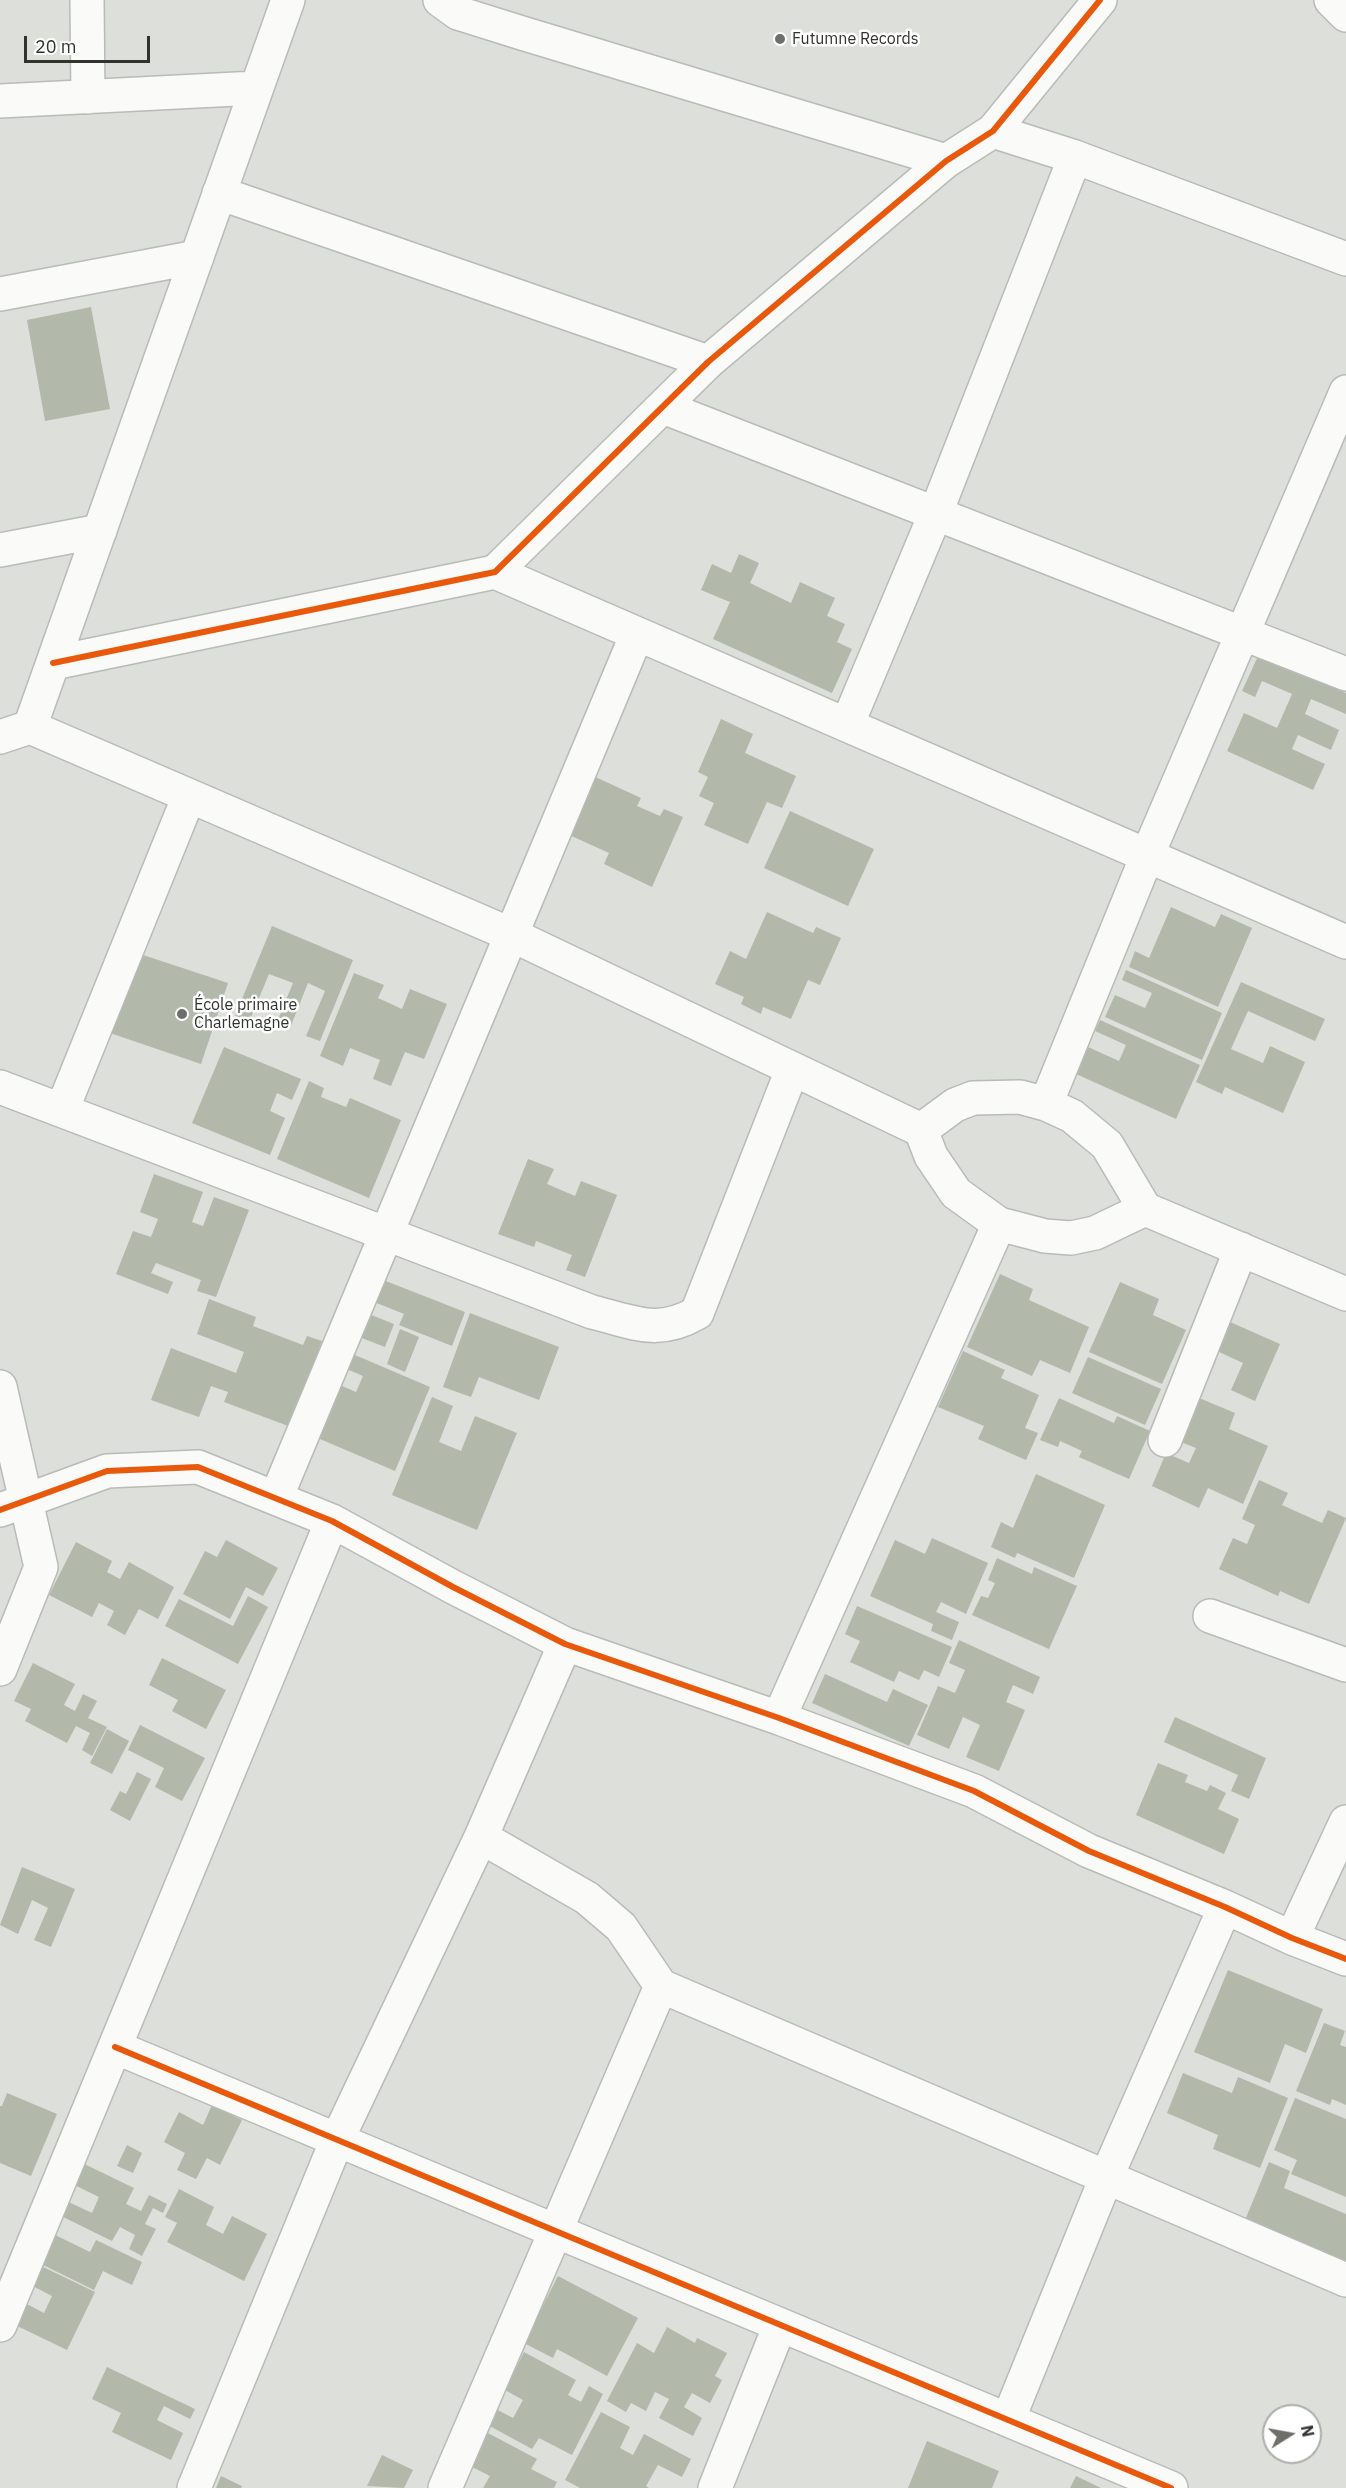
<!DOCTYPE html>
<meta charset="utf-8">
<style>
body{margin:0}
#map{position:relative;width:1346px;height:2488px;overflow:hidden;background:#dddfda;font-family:"IBM Plex Sans",sans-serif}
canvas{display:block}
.north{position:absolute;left:1262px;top:2404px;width:60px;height:60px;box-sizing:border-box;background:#fff;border:2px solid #adadac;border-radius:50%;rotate:79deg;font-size:16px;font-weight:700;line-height:24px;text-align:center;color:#31332f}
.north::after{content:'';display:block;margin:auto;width:21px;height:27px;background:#6d6f6b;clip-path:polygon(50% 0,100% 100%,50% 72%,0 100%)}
.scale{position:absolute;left:24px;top:36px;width:126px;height:27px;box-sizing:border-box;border:3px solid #31332f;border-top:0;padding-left:8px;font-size:18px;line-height:21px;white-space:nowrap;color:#31332f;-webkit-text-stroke:4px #fff;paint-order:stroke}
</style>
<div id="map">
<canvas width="1346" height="2488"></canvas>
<div class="north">N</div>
<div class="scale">20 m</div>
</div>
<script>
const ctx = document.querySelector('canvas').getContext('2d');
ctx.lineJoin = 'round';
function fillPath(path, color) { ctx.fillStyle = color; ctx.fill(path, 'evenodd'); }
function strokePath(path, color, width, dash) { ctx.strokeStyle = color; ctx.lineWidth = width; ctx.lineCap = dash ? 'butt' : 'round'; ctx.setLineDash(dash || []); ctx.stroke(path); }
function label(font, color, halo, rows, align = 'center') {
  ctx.font = font + ' "IBM Plex Sans",sans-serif'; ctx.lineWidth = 5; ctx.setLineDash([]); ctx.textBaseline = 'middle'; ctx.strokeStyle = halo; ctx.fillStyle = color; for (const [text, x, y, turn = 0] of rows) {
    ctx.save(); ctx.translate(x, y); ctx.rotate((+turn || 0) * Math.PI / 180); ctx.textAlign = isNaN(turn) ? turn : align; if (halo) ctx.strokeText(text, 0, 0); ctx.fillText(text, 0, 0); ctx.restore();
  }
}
const building = new Path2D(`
 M91 307 110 409 45 421 27 320Z
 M739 554 759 563 750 583 791 603 800 582 835 598 827 616 845 624 837 642 852 649 832 693 713 639 730 602 701 590 712 564 731 573Z
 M1259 654 1346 693V714L1311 699 1305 714 1339 730 1331 750 1298 735 1292 749 1325 764 1313 790 1227 751 1244 713 1277 728 1292 694 1262 681 1255 697 1242 691Z
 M721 719 753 734 745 753 796 776 782 808 767 802 748 844 704 825 714 803 699 796 708 777 698 772Z
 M591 775 641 798 637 806 660 816 664 809 683 817 652 887 604 864 609 853 565 833Z
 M790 811 874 849 848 906 764 868Z
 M1171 907 1215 927 1221 914 1252 928 1218 1007 1129 967 1135 951 1149 958Z
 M767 912 813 933 816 927 841 938 820 985 808 980 791 1019 763 1007 761 1014 741 1004 744 997 715 984 730 951 746 959Z
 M272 926 353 960 320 1041 306 1036 325 991 308 983 290 1028 277 1022 293 983 269 974 249 1022 235 1016Z
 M137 953 228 983 201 1064 110 1033Z
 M1126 970 1222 1013 1202 1060 1105 1017 1115 995 1145 1008 1152 993 1122 980Z
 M354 973 384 985 378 998 402 1009 410 989 447 1004 424 1059 405 1052 391 1086 373 1079 380 1060 350 1048 343 1066 320 1056Z
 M1241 982 1325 1019 1315 1041 1248 1011 1231 1049 1263 1063 1270 1046 1305 1062 1283 1113 1225 1087 1222 1094 1196 1082Z
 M1100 1020 1200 1065 1176 1119 1076 1074 1088 1047 1119 1061 1126 1045 1095 1031Z
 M224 1047 301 1079 292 1100 277 1093 270 1111 285 1118 270 1155 192 1123Z
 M309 1081 324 1088 321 1097 346 1107 350 1098 401 1120 369 1198 277 1159Z
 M528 1159 554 1169 547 1184 575 1196 581 1181 617 1195 585 1277 566 1270 572 1255 536 1241 534 1247 498 1234Z
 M154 1174 203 1192 192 1222 203 1226 214 1197 249 1210 216 1297 197 1291 201 1280 156 1263 151 1273 173 1282 168 1294 116 1274 133 1231 151 1237 158 1219 140 1212Z
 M1000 1274 1033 1289 1029 1300 1089 1327 1070 1373 1040 1360 1032 1376 967 1347Z
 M378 1278 465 1312 452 1346 399 1325 404 1314 369 1300Z
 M1120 1282 1159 1299 1153 1315 1186 1330 1162 1384 1089 1352Z
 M209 1299 256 1317 253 1326 303 1345 307 1336 322 1341 291 1427 224 1402 228 1392 211 1386 199 1417 151 1400 171 1348 236 1373 244 1352 197 1334Z
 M364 1312 394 1324 385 1347 354 1335Z
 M470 1313 559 1347 539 1400 479 1377 471 1397 443 1387Z
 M1230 1322 1280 1344 1255 1401 1231 1390 1243 1363 1217 1351Z
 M400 1329 419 1337 405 1372 387 1364Z
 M963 1351 1005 1370 1001 1378 1039 1395 1025 1428 1038 1433 1026 1460 978 1439 984 1426 938 1407Z
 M348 1352 430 1387 395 1471 313 1436 335 1383 356 1392 363 1376 342 1367Z
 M1088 1357 1161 1389 1145 1425 1072 1393Z
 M1192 1395 1235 1413 1229 1429 1268 1446 1243 1504 1208 1488 1199 1508 1152 1486 1166 1453 1189 1463 1196 1448 1173 1439Z
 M432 1397 453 1406 439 1442 461 1451 475 1416 517 1433 477 1530 392 1495Z
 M1059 1398 1114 1423 1117 1416 1150 1431 1129 1479 1079 1457 1082 1451 1060 1441 1058 1447 1040 1440Z
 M1036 1474 1105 1505 1074 1578 1017 1553 1015 1558 991 1547 1001 1522 1013 1528Z
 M1259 1480 1288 1493 1282 1505 1322 1523 1328 1510 1346 1518 1309 1604 1280 1591 1278 1596 1219 1569 1233 1538 1247 1544 1255 1525 1242 1519Z
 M932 1538 988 1563 966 1614 941 1602 936 1612 959 1622 952 1640 931 1631 933 1624 870 1596 895 1540 925 1554Z
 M226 1540 278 1568 263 1596 246 1587 230 1619 183 1594 205 1551 217 1557Z
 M76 1542 112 1561 107 1572 120 1579 129 1562 174 1587 158 1619 139 1609 125 1635 107 1625 114 1611 99 1603 92 1617 49 1595Z
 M997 1558 1032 1574 1034 1567 1077 1586 1049 1649 972 1615 981 1596 988 1598 995 1583 988 1580Z
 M248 1596 268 1607 238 1664 165 1626 179 1599 233 1626Z
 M857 1606 952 1647 939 1677 924 1670 919 1680 899 1671 894 1682 850 1662 860 1641 845 1634Z
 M959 1640 1040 1677 1033 1694 1013 1685 1006 1702 1025 1710 999 1771 966 1757 980 1725 963 1717 949 1749 917 1735 938 1686 955 1693 965 1670 949 1663Z
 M162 1658 226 1690 206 1729 172 1711 178 1700 149 1685Z
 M33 1663 75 1684 64 1705 75 1711 83 1694 97 1701 88 1718 107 1727 92 1756 82 1750 90 1733 76 1726 67 1743 25 1721 31 1709 14 1701Z
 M825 1674 887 1702 893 1689 928 1705 909 1746 812 1703Z
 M1175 1717 1266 1758 1249 1799 1231 1791 1238 1775 1164 1742Z
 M140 1725 205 1758 182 1801 155 1787 164 1768 128 1750Z
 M107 1729 129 1741 112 1774 90 1763Z
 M1158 1763 1188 1775 1185 1782 1207 1791 1210 1785 1226 1793 1218 1809 1239 1819 1224 1854 1136 1815Z
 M137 1772 151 1779 130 1821 110 1810 120 1791 126 1794Z
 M22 1867 75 1889 51 1947 34 1940 48 1908 32 1900 18 1934 0 1925Z
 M1228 1970 1323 2009 1306 2053 1285 2044 1270 2083 1194 2052Z
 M1324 2023 1345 2031 1340 2045 1346 2047V2105L1332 2099 1330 2105 1296 2091Z
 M1183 2073 1232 2093 1238 2077 1288 2098 1260 2168 1213 2149 1218 2135 1167 2113Z
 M7 2093 57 2114 31 2176 0 2163V2106H2Z
 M1295 2098 1346 2119V2197L1291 2174 1297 2160 1274 2150Z
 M212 2105 242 2120 220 2165 207 2158 196 2179 177 2170 185 2153 164 2142 179 2112 203 2125Z
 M127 2145 142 2153 133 2173 117 2166Z
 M74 2159 134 2188 126 2204 141 2211 149 2195 167 2204 163 2213 153 2208 145 2224 156 2229 142 2256 129 2249 135 2235 120 2227 112 2241 49 2210 56 2196 92 2213 99 2197 64 2180Z
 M1269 2162 1290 2171 1284 2188 1346 2214V2263L1241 2230Z
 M179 2189 214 2207 206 2225 223 2234 232 2216 267 2234 244 2281 167 2242 177 2223 165 2217Z
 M49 2232 90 2252 96 2240 142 2262 132 2285 103 2271 94 2290 35 2261Z
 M37 2264 95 2292 67 2350 9 2322 19 2300 44 2313 52 2296 27 2283Z
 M558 2276 638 2318 607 2376 557 2349 553 2358 524 2343Z
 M667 2327 695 2343 697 2338 727 2353 715 2376 722 2380 710 2403 692 2393 684 2407 702 2418 693 2436 659 2418 669 2399 655 2392 646 2411 631 2403 626 2412 607 2401 637 2343 654 2353Z
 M524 2352 576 2380 568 2395 581 2402 589 2386 603 2394 572 2455 539 2438 532 2449 486 2424 494 2408 513 2418 523 2400 505 2390Z
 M107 2367 195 2409 190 2419 164 2406 157 2420 183 2433 171 2460 112 2432 121 2413 92 2399Z
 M601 2412 630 2427 620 2448 633 2455 644 2434 691 2459 682 2477 658 2465 646 2486 649 2488H580L565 2480Z
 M486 2432 537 2459 531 2469 557 2482 554 2488H483L490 2476 468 2465Z
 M927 2441 999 2471 992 2488H908Z
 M382 2455 413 2470 404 2488 367 2486Z
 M221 2476 242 2486 241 2488H216Z
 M1076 2476 1101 2488H1070Z`);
const street = new Path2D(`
 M87 0 88 97
 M440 0 458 13 525 34 946 161
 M1331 0 1346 15
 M0 101 256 88
 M993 131 1075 157 1346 259
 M219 193 708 362
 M0 294 197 257
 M663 407 1346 674
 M0 550 100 531
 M495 572 1346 942
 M53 663 495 572 708 362 946 161 993 131 1100 0
 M847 725 935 515 1075 157
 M30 727 288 0
 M0 737 30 727 512 935 921 1130
 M0 1087 592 1312C634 1322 657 1336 697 1313L792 1070
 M1046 1104 1147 856 1346 392
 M62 1110 189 796
 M1145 1209 1095 1233 1071 1238 1045 1236 999 1224 956 1193 931 1156 921 1130 955 1105 973 1098 1020 1097 1046 1104 1072 1116 1107 1145 1145 1209 1346 1294
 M0 1387 41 1567 0 1669
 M1165 1440 1241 1249
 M276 1498 637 634
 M0 1510 107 1471 198 1467 332 1521 453 1587 565 1644 779 1718 974 1791 1089 1851 1225 1907 1292 1938 1346 1959
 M1210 1616 1346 1665
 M779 1718 999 1224
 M1292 1938 1346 1822
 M661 1986 1346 2280
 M115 2047 1171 2488
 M0 2325 332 1521
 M1008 2420 1106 2178 1225 1907
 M194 2488 337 2140 481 1837 565 1644
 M445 2488 661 1986 621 1927 587 1898 481 1837
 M715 2488 780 2325`);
const cycleway = new Path2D(`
 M53 663 495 572 708 362 946 161 993 131 1100 0
 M0 1510 107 1471 198 1467 332 1521 453 1587 565 1644 779 1718 974 1791 1089 1851 1225 1907 1292 1938 1346 1959
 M115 2047 1171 2488`);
const markers = [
 [780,39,6,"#6d6f6b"],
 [182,1014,6,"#6d6f6b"]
];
const poiNames = [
 ["Futumne Records",792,39],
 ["École primaire",194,1005],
 ["Charlemagne",194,1023]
];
fillPath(building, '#b2b8aa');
strokePath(street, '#b9bbb7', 36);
strokePath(street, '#fafaf9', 33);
strokePath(cycleway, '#e8590c', 6);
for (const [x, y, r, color] of markers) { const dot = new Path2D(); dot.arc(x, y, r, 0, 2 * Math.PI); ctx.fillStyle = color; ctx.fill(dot); strokePath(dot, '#fff', 2); }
label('16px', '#31332f', '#fff', poiNames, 'left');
</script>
